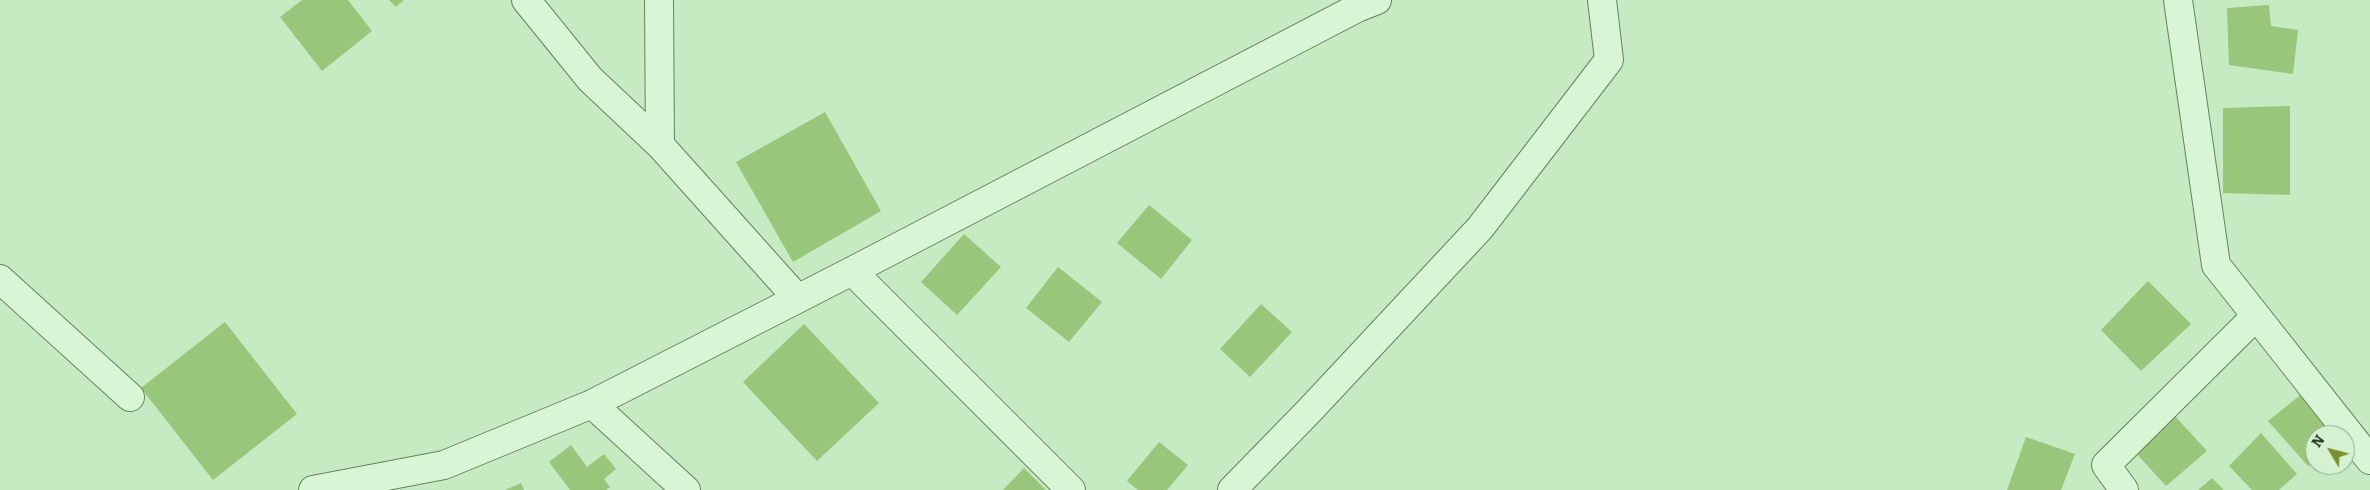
<!DOCTYPE html>
<style>
body{margin:0}
#map{position:relative;width:2370px;height:490px;overflow:hidden;background:#c6eac2;font-family:Bitter,serif}
canvas{display:block}
.north{position:absolute;left:2305px;top:425px;width:50px;height:50px;box-sizing:border-box;background:#d4f2d1;border:1px solid #8ea689;border-radius:50%;rotate:307deg;font-size:14px;font-weight:700;line-height:20px;text-align:center;color:#25341e}
.north::after{content:'';display:block;margin:auto;width:18px;height:22px;background:#7c8e2f;clip-path:polygon(50% 0,100% 100%,50% 72%,0 100%)}
</style>
<div id="map">
<canvas width="2370" height="490"></canvas>
<div class="north">N</div>
</div>
<script>
const ctx = document.querySelector('canvas').getContext('2d');
ctx.lineJoin = 'round';
function fillPath(path, color) { ctx.fillStyle = color; ctx.fill(path, 'evenodd'); }
function strokePath(path, color, width, dash) { ctx.strokeStyle = color; ctx.lineWidth = width; ctx.lineCap = dash ? 'butt' : 'round'; ctx.setLineDash(dash || []); ctx.stroke(path); }
const building = new Path2D(`
 M302 0H348L372 31 322 71 280 17Z
 M389 0H404L396 7Z
 M2269 5 2271 26 2298 30 2293 74 2229 65 2227 8Z
 M2290 106V195L2223 193V108Z
 M825 112 881 211 793 262 736 162Z
 M1149 205 1192 240 1161 279 1117 243Z
 M964 234 1001 267 957 315 921 282Z
 M1058 267 1102 302 1069 342 1026 308Z
 M2148 281 2191 324 2141 371 2101 330Z
 M1261 304 1292 332 1250 377 1220 349Z
 M225 322 297 414 213 480 141 388Z
 M804 324 879 403 817 461 743 382Z
 M2303 393 2337 435H2315V461L2308 466 2268 421Z
 M2174 415 2207 451 2166 486 2134 451Z
 M2261 433 2297 474 2279 490H2252L2229 466Z
 M2026 437 2075 454 2061 490H2007Z
 M1159 442 1188 465 1167 490H1138L1127 481Z
 M571 445 587 467 604 454 616 469 604 479 610 487 606 490H570L549 462Z
 M1024 468 1046 490H1003Z
 M2212 478 2224 490H2198Z
 M521 483 524 490H505Z`);
const minor = new Path2D(`
 M526 0 590 79 660 145 797 298
 M659 0 660 145
 M2178 0 2216 265 2370 460
 M852 271 1071 490
 M0 279 130 397
 M592 404 686 490
 M313 490 444 465 592 404 852 271 1357 8 1377 0
 M1232 490 1309 411 1480 228 1609 60 1602 0
 M2124 490 2106 465 2256 316`);
fillPath(building, '#98c67b');
strokePath(minor, '#66835b', 30);
strokePath(minor, '#d8f6d5', 28);
</script>
